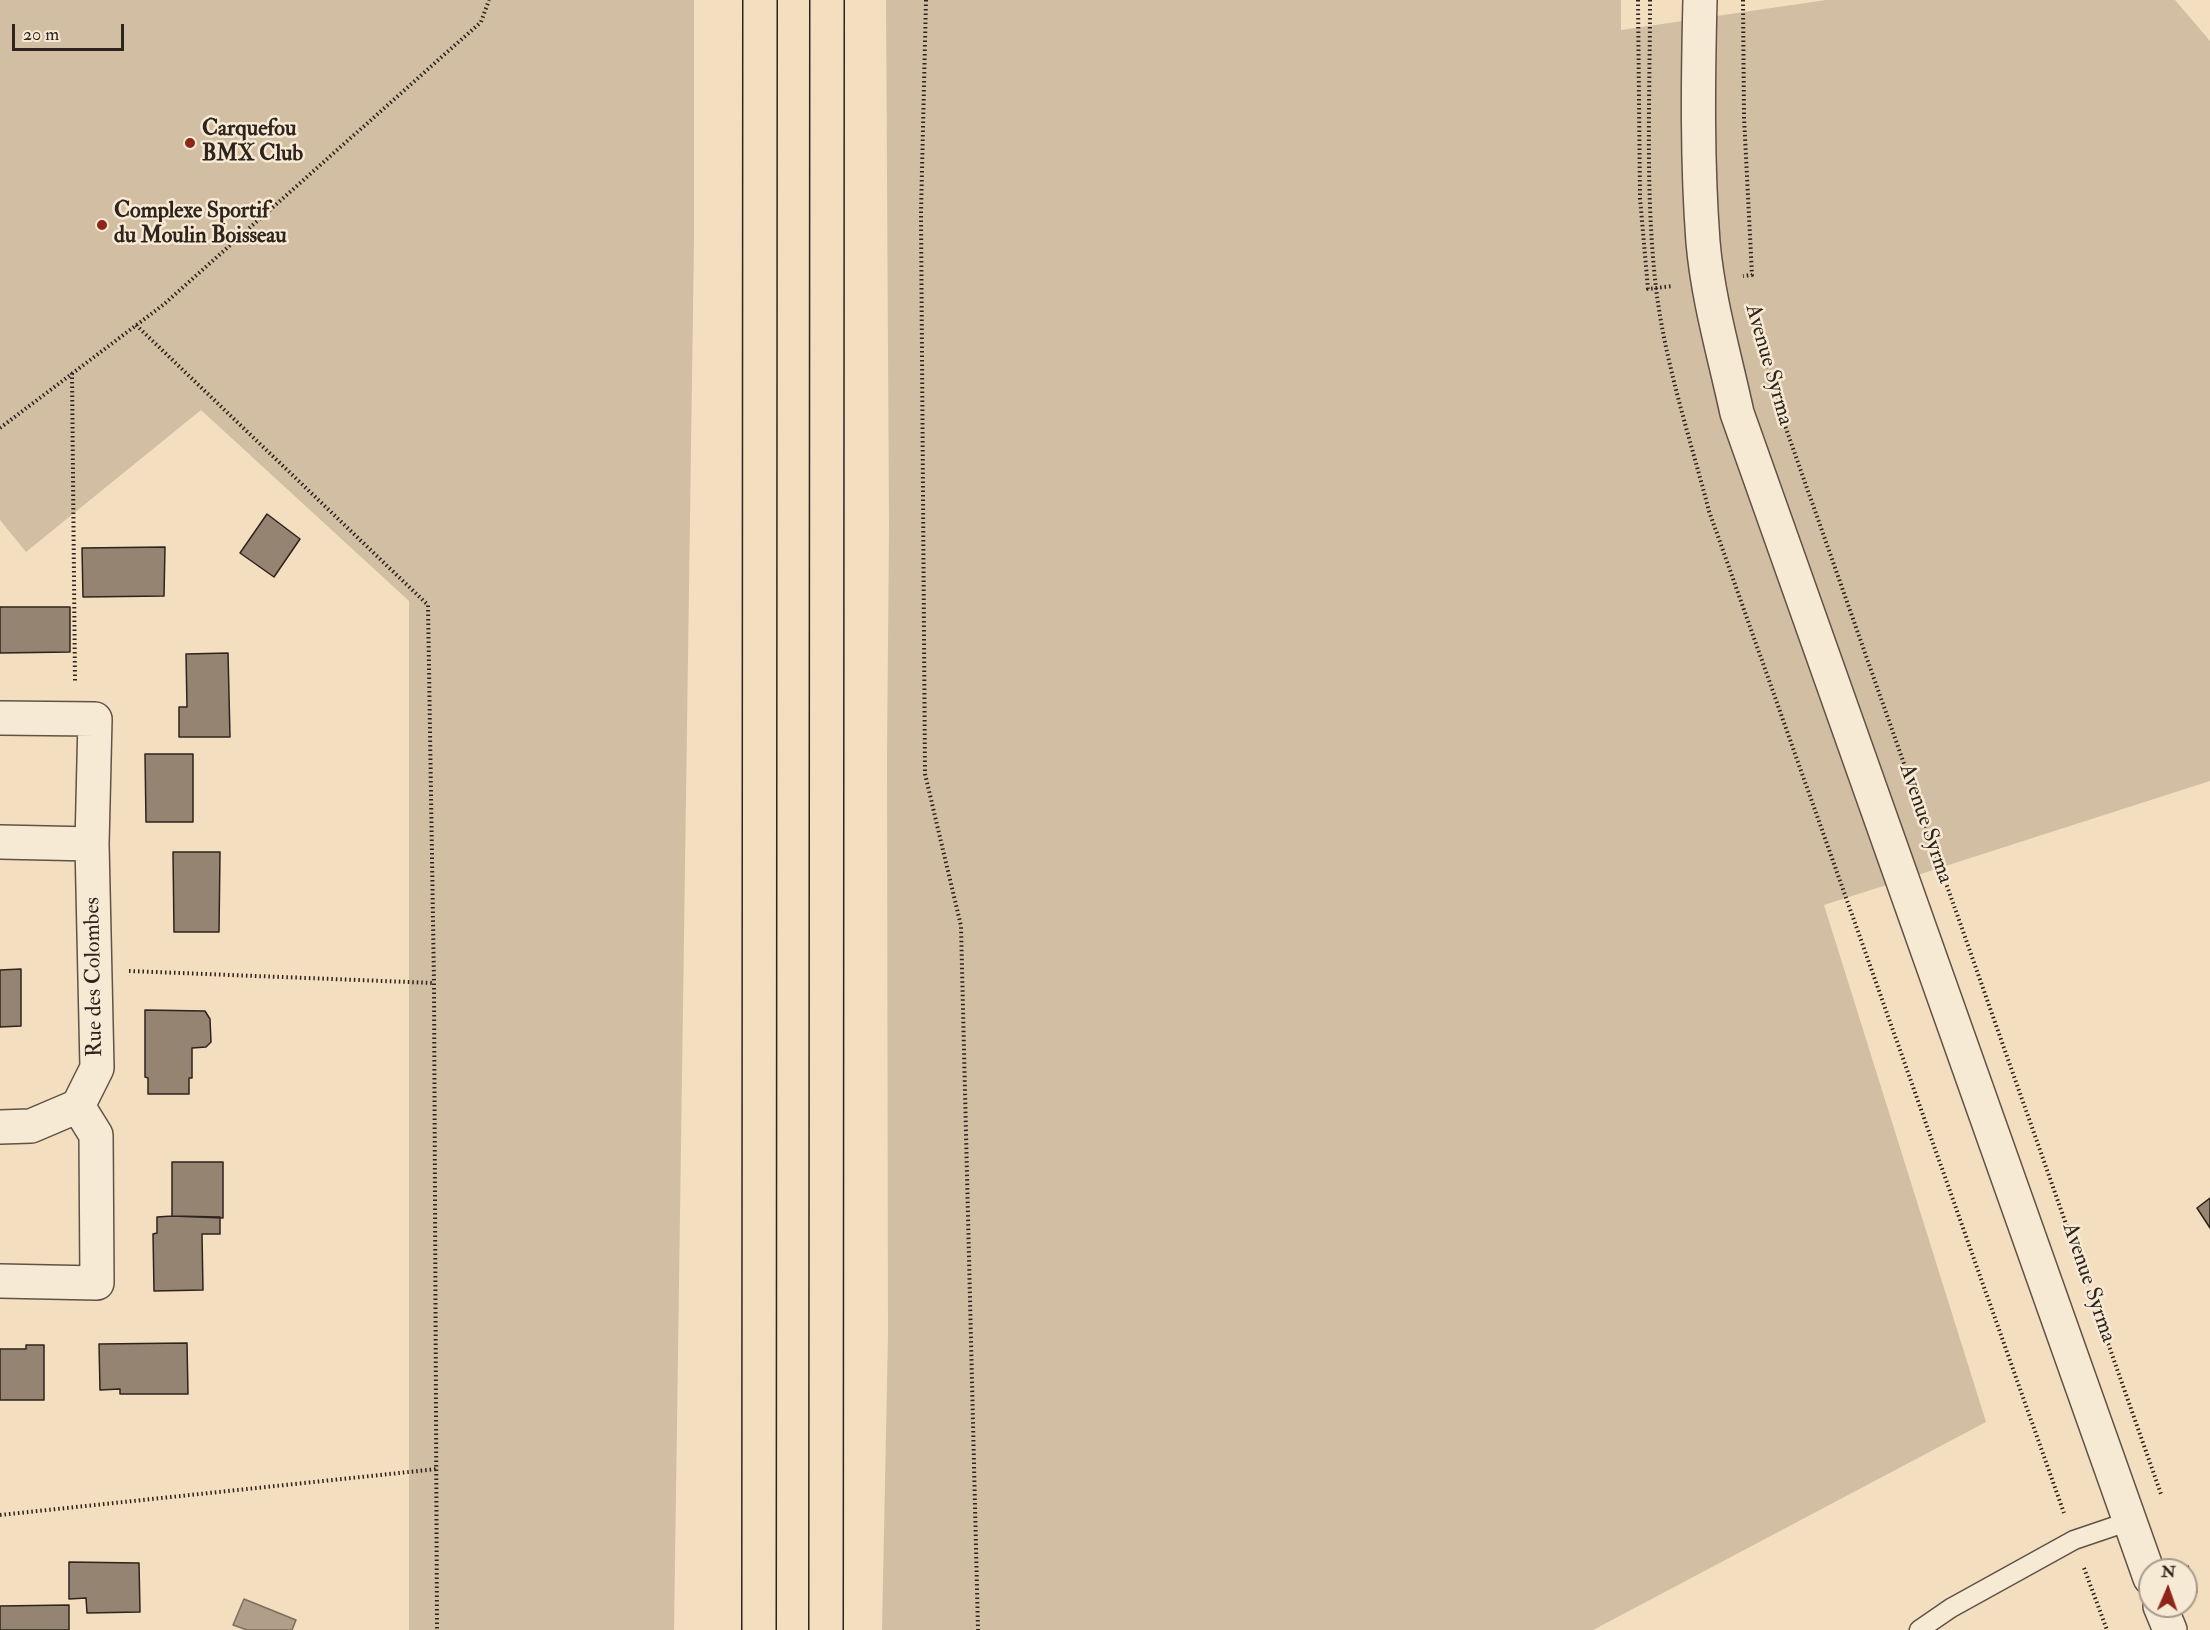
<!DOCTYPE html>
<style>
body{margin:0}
#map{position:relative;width:2210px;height:1630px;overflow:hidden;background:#f3debf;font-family:"IM FELL Double Pica",serif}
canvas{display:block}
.north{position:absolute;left:2138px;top:1558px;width:60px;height:60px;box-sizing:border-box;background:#f7ead5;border:2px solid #a79a8b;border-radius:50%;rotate:2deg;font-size:16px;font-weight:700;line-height:24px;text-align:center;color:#2f231d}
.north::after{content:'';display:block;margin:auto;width:21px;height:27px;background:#8f2418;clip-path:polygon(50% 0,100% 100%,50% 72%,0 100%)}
.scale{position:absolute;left:12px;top:24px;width:112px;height:27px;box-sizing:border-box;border:3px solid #2f231d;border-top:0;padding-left:8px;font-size:18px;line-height:21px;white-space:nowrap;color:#2f231d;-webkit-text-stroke:4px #f7ead5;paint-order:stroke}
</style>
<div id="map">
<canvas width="2210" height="1630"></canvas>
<div class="north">N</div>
<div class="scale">20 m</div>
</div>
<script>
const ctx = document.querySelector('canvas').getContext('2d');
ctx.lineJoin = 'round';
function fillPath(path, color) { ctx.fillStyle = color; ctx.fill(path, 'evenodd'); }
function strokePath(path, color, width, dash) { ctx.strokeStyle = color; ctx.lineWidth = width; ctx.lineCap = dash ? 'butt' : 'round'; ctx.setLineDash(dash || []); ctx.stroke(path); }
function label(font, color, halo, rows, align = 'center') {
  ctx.font = font + ' "IM FELL Double Pica",serif'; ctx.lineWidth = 5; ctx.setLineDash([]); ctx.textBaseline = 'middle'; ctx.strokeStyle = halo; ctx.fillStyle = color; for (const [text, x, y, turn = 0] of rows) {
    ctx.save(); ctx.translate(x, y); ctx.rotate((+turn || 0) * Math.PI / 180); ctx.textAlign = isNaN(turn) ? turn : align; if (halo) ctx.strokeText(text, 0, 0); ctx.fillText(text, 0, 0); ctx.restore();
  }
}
const green = new Path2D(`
 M0 0H694V240L674 1630H409V601L201 410 26 552 0 520Z
 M886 0H1621V30L1826 0H2175L2210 41V781L1824 905 1986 1422 1593 1630H882L888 1335 887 757 889 527Z`);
const water = new Path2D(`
 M244 1599 296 1620 292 1630H247L233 1625Z`);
const building = new Path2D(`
 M267 514 300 539 274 577 240 553Z
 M165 547 164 596 83 597 82 548Z
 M0 607H70V652L0 653Z
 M228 653 230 737H179V707H187L186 654Z
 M145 754H193V822H146Z
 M173 852H220L219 932H174Z
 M21 969V1026L0 1027V970Z
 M145 1010 205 1011 210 1019 211 1042 206 1047 192 1048V1078H189V1094H148V1078L145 1077Z
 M172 1162H223V1218L172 1216Z
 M2210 1198V1228L2197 1208Z
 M172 1216 220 1217V1234H202L203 1290 154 1291 153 1234 157 1233V1217Z
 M187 1343 188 1394H120V1389L100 1390 99 1344Z
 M26 1345H44V1400H0V1349H26Z
 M69 1562 139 1563 140 1612 87 1613 86 1598 69 1599Z
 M69 1605V1630H0V1606Z`);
const path = new Path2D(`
 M926 0 921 213 925 774 961 926 978 1630
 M1638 0 1640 198 1648 289 1673 286
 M1650 0C1650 96 1645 193 1656 288 1665 363 1690 438 1709 511L2064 1513
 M1743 0 1744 117 1752 275 1743 276
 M136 325 428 605 434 983 437 1630
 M1761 345 1776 400 2161 1494
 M72 373 75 682
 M0 428 163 305 481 22 489 0
 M129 971 434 983
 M0 1515 437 1469
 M2187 1566 2196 1593
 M2084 1568 2107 1630`);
const service = new Path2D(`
 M1919 1630 1951 1608 2074 1540 2130 1521`);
const minor = new Path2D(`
 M1700 0C1698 81 1697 162 1703 242 1708 300 1725 357 1737 413L2150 1578
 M0 718 95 719 92 844 97 1068 78 1106
 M0 842 92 844
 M0 1127 31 1126 78 1106
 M0 1281 97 1283 96 1135 78 1106
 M2160 1606 2170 1630`);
const motorway = new Path2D(`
 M759 1630 760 0
 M826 1630 827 0`);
const markers = [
 [190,143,6,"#8f2418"],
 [102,225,6,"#8f2418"]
];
const poiNames = [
 ["Carquefou",202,130],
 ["BMX Club",202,155],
 ["Complexe Sportif",114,212],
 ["du Moulin Boisseau",114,237]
];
const streetNames = [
 ["Avenue Syrma",1768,365,74],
 ["Avenue Syrma",1925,824,71],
 ["Rue des Colombes",95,977,-91],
 ["Avenue Syrma",2088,1283,71]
];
fillPath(green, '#d2bea3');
fillPath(water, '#b09e88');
strokePath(water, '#7c6d5d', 1.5);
fillPath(building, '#958471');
strokePath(building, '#2f231d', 1.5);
strokePath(service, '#605246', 21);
strokePath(minor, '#605246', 36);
strokePath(motorway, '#2f231d', 36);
strokePath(path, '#2f231d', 4, [1.5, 3]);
strokePath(service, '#f7ead5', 18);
strokePath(minor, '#f7ead5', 33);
strokePath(motorway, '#f3debf', 33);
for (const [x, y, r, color] of markers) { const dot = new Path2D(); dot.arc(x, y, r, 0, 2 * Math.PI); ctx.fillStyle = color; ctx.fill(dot); strokePath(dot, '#f7ead5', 2); }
label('bold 22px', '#2f231d', '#f7ead5', poiNames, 'left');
label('22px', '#2f231d', '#f7ead5', streetNames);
</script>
